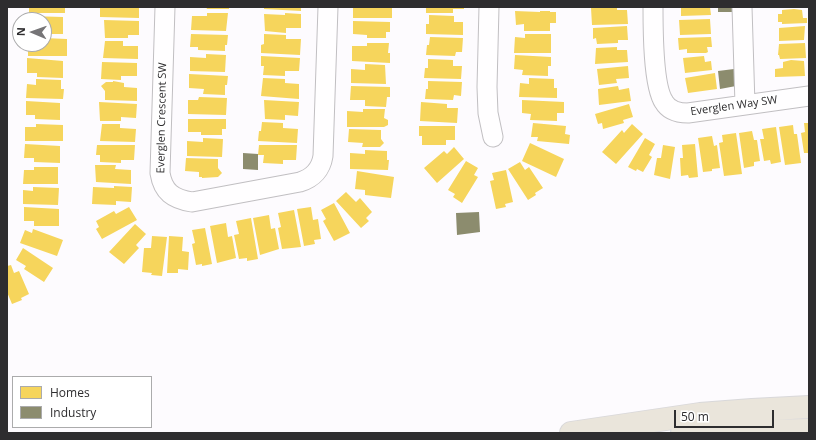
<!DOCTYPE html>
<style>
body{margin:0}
#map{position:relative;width:816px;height:440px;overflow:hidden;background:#fdfbfe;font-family:"Open Sans",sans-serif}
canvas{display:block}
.frame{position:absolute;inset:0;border:8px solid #2e2d2f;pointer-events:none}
.legend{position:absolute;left:12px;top:376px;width:140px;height:52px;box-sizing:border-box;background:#fff;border:1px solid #ababac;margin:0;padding:5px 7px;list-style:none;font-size:12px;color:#2e2d2f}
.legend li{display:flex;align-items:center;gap:8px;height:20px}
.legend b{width:20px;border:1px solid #ababac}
.north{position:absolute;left:12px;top:12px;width:40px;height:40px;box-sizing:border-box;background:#fff;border:1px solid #ababac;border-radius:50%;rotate:272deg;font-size:11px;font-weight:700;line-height:16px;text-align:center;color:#2e2d2f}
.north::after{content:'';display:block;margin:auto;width:14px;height:18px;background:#767577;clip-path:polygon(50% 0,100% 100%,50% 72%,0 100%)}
.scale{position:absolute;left:674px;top:410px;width:100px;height:18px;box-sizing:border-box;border:2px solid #2e2d2f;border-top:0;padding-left:5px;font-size:12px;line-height:14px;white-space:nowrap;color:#2e2d2f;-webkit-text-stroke:3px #fff;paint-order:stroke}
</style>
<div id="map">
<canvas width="816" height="440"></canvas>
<div class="frame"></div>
<ul class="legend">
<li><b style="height:11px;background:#f6d55c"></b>Homes</li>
<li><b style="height:11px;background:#8c8c6e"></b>Industry</li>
</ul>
<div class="north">N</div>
<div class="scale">50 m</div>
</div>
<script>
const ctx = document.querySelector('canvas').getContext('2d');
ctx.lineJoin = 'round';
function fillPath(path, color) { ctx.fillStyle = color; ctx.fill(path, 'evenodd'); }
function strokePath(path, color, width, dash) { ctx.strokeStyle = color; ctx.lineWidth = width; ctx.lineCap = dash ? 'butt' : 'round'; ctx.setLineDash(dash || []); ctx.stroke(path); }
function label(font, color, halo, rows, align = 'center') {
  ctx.font = font + ' "Open Sans",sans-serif'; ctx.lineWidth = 4; ctx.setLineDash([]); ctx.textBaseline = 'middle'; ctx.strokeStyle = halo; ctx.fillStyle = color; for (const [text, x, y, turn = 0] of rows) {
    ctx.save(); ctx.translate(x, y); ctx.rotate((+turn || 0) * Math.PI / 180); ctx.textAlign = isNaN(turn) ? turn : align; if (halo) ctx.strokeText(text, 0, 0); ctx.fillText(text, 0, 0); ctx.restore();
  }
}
const homes = new Path2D(`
 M29 7H65V13H29Z
 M101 7H139V18L100 17V8Z
 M206 7H229V9H207Z
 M264 7H301V11L264 9Z
 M353 7H392V18H353Z
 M426 7H464V9H453V13H426Z
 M617 7V10H627L628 24 592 25 591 8Z
 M681 7H710L711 15 681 16Z
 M794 9 802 10 803 18H807V23L782 24V22H778V14H782V10Z
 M515 11 540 12V11H550V12H556V23H550V31H524V24L516 25Z
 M207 13H228L226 31 191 30 192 16H207Z
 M285 13 301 14V28H286V33L265 31 264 14 285 15Z
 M429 15 454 16V22H463V35L426 34V24H429Z
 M29 16 63 17V34H44V20H29Z
 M710 19 711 34 680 35 679 20Z
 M104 20 139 21V35H128V38H105Z
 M353 21 390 22V32H386V38H367V35L353 34Z
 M627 26 628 40H618V43L597 44 596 38 593 39V28Z
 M805 26 804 40 779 41V28Z
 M191 34 228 35 227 45H225V51L198 50V47H190Z
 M264 34 286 35V39H301L300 55 261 53V45L264 44Z
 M525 34H551V53H514L515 37 525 38Z
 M430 37 463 38 462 52H456L455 56 426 55 427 45H429Z
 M711 37 712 47H707L708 52 706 53H687V49L679 50 678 38Z
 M44 38 67 39V56H28V44H44Z
 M105 41H123V46H138V59L103 58Z
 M367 43H389L388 53H390V63L352 61V46H367Z
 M805 43 806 58 780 59 779 55H778L779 44Z
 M617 47V50H627L628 62 595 64 596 48Z
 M206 54 226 55 225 72 190 71V57L206 58Z
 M515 55 551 57V66H548V76L522 75 523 70 514 69Z
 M261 56 300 58 299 71H285V76L263 75 264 66H261Z
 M704 56 705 62 711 61 712 70 685 73 683 58Z
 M27 58 63 61V78L37 77V73H27Z
 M428 59 453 60V66H462L461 79 424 78 425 68H428Z
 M791 60 804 61 805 76 775 77V69L783 68V62Z
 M102 62 137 63V76H121V80L101 79Z
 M365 64 385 65 386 84 351 83V69L365 70Z
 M628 66 629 78 616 79 617 83 599 85 597 69Z
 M715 73 717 89 688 93 685 78Z
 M189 74 228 76 227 85H225V95L203 94 204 89 189 88Z
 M263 78 285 79V83L299 84V99L261 96Z
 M529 78 554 79V88H557V98L519 97 520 83 529 84Z
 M36 79 61 80V89H64L63 99 26 98 27 84 36 85Z
 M113 81 124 83V87L137 88V101L105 100V91L101 86 106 82H113Z
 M428 81 462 82 461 96 454 95 453 100 425 99 426 89H428Z
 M351 86 390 87V97H387L386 107 365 106V100H350Z
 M618 86 619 90 629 88 631 101 599 105 598 89Z
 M199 97 227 98 226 115 188 114V100H198Z
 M264 100 299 102 298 116 285 115V120L265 119Z
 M522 100 564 102V113H557V121L530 120 531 114 522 113Z
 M26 101 60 103V120L35 119V115H26Z
 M99 102 137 104 136 118 121 117V121H100Z
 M421 102 447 104V108H458L457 123 420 121Z
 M629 104 633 117 623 120 624 123 603 129 602 123 598 124 595 114Z
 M363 109H385L384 118 388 120V125L384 127H347V111L363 112Z
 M188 119H226V129H222V135H201V132H188Z
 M262 122 283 123V128L298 129 297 143 258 141 259 131H261Z
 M533 123 566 126 565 134 570 135 569 144 537 141 538 137H531Z
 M804 123H809V153H804L801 133 805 132Z
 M36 124 63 125V141H25V127H36Z
 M102 124H120V128L136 129 135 142 100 141Z
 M632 124 643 134 616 164 602 152 622 130 624 133Z
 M793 125 794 134H797L801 163 785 165 779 127Z
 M419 126H455V140H446V145H422V136H419Z
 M776 127 781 162 771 164 770 160 764 161 760 139H764L762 129Z
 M349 129 381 130V139L384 143 380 147H362L363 143 348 142Z
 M752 131 754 140H757L760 161 754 162V166L744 168 739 133Z
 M736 133 742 174 724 176 719 143 723 142 722 135Z
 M712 136 714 146 717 145 720 168 712 169V171L703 172 698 138Z
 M203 138 223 139 222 157 187 156V141L203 142Z
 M645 138 655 144 649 155 652 157 643 172 637 169 636 171 628 167Z
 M530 143 564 159 556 177 522 161Z
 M25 144 60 146V163L34 162V158H24Z
 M695 144 698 177 689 178 688 175 681 176 680 158H683L682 145Z
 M97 145H135L134 160H121V163L100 162V155H96Z
 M259 145H297L296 160H283V164L263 163 264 155H258Z
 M663 145 675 147 670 179 654 175 657 158H661Z
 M454 147 464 159 437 183 424 168 444 151 447 154Z
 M365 150 387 151V160H389L388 170 350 169V153L365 154Z
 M186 158 218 159V168L222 173 218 177 202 178V177H199V172L185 171Z
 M466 161 478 168 474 175 478 177 462 203 453 197 455 194 448 190Z
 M520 162 525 170 529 167 543 188 535 193 536 195 528 200 508 169Z
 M95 165H116L115 169 131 170V184L96 182Z
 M34 167H58V184H23L24 170H34Z
 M506 170 513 202 505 204 506 207 496 209 490 181 494 180 492 173Z
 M357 171 394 177 391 198 365 195V190L355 189Z
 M114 186 132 187 131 202 116 201V205L92 204 93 187 114 188Z
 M33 187 59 188 58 205 23 204V190L33 191Z
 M346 192 356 202 360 198 372 212 366 218 369 221 361 228 336 201Z
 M334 203 350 233 334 241 323 221 326 219 321 210Z
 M24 207 59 209V226H34V221H24Z
 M129 207 137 220 102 239 96 229 99 227 96 221 114 211 116 214Z
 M311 207 313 220 318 219 321 239 314 240 315 244 304 246 297 209Z
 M294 210 301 247 282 249 278 228 281 227 278 213Z
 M269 215 271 229 275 228 279 249 260 255 253 218Z
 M251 218 258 259 247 261V258L239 259 234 235 239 234 236 221Z
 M226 223 228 237 232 236 236 258 217 263 210 226Z
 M135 224 146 234 136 245 139 248 124 264 109 252Z
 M205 228 212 264 202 266V264L196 265 192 244 195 243 192 230Z
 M33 229 63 240 57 256 20 243 25 230 32 233Z
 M152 236 167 237 162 276 151 275 152 273 142 272 144 248H151Z
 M169 236 183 237 182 251 189 252 188 270 178 269V273H167Z
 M23 248 53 268 44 282 24 269 26 266 16 260Z
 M11 265 14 273 19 271 29 294 21 298 22 300 12 304 7 292V266Z`);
const industry = new Path2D(`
 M718 7H733V12H718Z
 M734 69 736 86 720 89 718 71Z
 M243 153 258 154V170L243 169Z
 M479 212 480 232 457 235 456 213Z`);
const minor = new Path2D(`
 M165 7 160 173C163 192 173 199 192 202L300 182C313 178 321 169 323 156L328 7
 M489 7 487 87 488 113 493 137
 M653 7C653 28 653 86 664 102 669 111 678 113 688 113L809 96
 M742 7 745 105`);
const highway = new Path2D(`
 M571 433 700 414 752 410 809 407
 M682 433 809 430`);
const streetNames = [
 ["Everglen Way SW",734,106,-8],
 ["Everglen Crescent SW",162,118,-89]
];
fillPath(homes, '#f6d55c');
fillPath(industry, '#8c8c6e');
strokePath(minor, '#c1bfc2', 21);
strokePath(highway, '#d9d8da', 24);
strokePath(minor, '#fffeff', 19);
strokePath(highway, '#eae5db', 22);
label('11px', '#2e2d2f', '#fff', streetNames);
</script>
